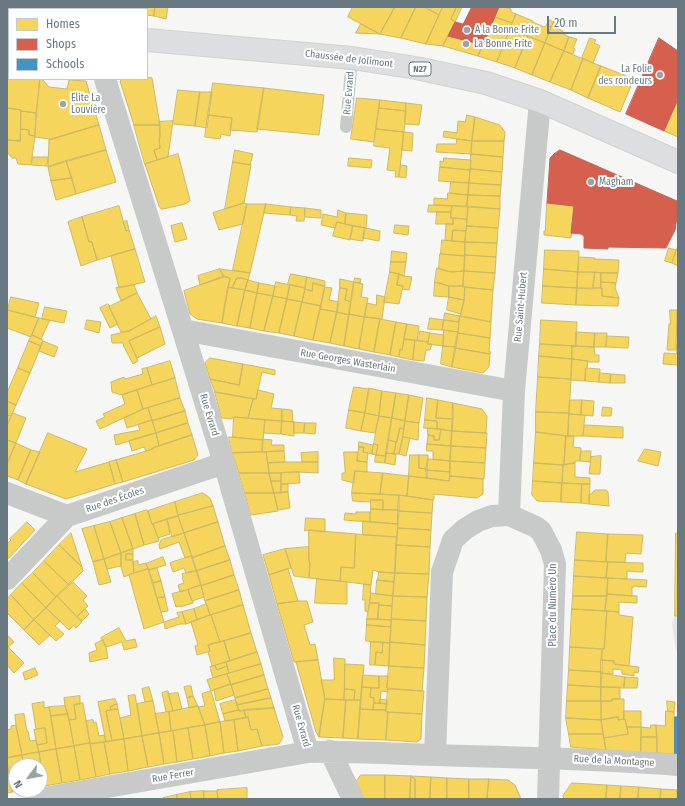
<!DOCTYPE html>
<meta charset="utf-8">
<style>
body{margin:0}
#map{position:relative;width:685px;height:806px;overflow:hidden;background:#f6f6f5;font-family:"Fira Sans Condensed",sans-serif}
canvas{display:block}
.frame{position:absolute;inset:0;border:8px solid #687982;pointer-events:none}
.legend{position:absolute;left:8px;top:8px;width:140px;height:72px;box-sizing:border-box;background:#fff;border:1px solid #c3c9cd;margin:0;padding:5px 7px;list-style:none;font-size:12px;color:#687982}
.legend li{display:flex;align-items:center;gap:8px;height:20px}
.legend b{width:20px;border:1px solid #c3c9cd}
.north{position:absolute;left:8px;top:758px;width:40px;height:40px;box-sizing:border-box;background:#fff;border:1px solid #c3c9cd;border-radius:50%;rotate:238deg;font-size:11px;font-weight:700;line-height:16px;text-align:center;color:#687982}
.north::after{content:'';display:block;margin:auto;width:14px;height:18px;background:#9aa5aa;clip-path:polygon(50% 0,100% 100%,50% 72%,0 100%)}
.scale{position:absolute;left:547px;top:16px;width:69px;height:18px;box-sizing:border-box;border:2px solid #687982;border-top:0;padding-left:5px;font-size:12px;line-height:14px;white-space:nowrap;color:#687982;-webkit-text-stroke:3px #fff;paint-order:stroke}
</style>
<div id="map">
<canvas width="685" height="806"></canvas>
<div class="frame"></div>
<ul class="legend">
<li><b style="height:11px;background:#f6d55c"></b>Homes</li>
<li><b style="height:11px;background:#d6604d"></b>Shops</li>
<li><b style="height:11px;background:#4393c3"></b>Schools</li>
</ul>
<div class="north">N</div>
<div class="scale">20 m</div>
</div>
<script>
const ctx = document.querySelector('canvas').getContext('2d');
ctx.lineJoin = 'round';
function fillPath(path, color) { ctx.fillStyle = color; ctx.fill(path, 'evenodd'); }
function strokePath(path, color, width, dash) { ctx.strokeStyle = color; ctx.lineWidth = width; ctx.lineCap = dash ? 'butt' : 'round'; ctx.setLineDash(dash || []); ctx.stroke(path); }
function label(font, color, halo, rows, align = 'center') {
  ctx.font = font + ' "Fira Sans Condensed",sans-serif'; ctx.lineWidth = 4; ctx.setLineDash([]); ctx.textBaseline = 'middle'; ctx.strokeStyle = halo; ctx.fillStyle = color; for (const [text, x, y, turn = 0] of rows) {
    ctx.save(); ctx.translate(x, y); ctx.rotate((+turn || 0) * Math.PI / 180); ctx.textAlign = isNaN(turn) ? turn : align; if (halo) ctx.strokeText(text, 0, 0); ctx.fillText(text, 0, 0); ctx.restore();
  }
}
const green = new Path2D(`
 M678 606V655L676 650 672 624Z`);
const homes = new Path2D(`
 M86 7H118V9H86Z
 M118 7H129V9H118Z
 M129 7H155L154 16 147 15V9H129Z
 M155 7H168L166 19 154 16Z
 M353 7H395L380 34 348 17Z
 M395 7H416L401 38 380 34Z
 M416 7H424L439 15 426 44 401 38Z
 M430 7H443L439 15 429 9Z
 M443 7H453L456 8 451 19 455 22 443 46 426 44Z
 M454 7H462L455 22 451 19 456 8Z
 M499 7H505L511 9V12L516 14 512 23 495 17Z
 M516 14 533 21 527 36 510 30Z
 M495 17 512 23 497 62 478 56Z
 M549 20 554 22 551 27 547 25Z
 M555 20 562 23 559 29 563 31 562 33 569 37 564 51 545 43Z
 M533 22 544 27 547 25 551 27 545 43 527 36Z
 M361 24 380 34 356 33Z
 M510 30 528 36 515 68 497 62Z
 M448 36 483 45 478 56 443 46Z
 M528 36 545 43 532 75 515 68Z
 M569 37 577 39 573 48 575 49 573 54 564 51Z
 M590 38 596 40 594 43 600 46 593 63 582 58Z
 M545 43 564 51 550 82 532 75Z
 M564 51 583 59 571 90 550 82Z
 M583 59 601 66 588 98 571 90Z
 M601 66 634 79 620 112 588 98Z
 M7 76H9V79H40L36 113 21 111V110L7 108Z
 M147 77 152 78 160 125H134L120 81 122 79H147Z
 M40 79 43 80 49 87 67 89 69 80 86 81 99 125 49 140V139L35 137Z
 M213 83 264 88 257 132 230 130 232 118 208 115Z
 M264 88 324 95 319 135 257 129Z
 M178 90 200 92 195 126 173 124Z
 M200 92H212L207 128 195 126Z
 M357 98 380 100 374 142 351 139Z
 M678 99V137L664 131Z
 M380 100 406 103V111L379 108Z
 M406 103 422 105 419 125 405 124Z
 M7 108 21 110 20 141 7 140Z
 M379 108 406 111 404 132 376 129Z
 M21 111 36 113 35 136 29 135V130L21 129Z
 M208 115 232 118 230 136 221 134 220 139 205 137Z
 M467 115 475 117 472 141 443 137 444 131 457 133 458 121 465 122Z
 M475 117 500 125 505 132 504 141H472Z
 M173 121 168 157 157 160 154 150 160 148 159 138H160L159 122Z
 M99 125 106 150 48 167 49 140Z
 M134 125H160V138H159L160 148 154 150 157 160 145 164Z
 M21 129 29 130V135L35 136 31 165 18 164 16 158H12L7 152V140L20 141Z
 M376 129 404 132 399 177H395L396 171 387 170 390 148 374 146Z
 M404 132 413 133 412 151 402 150Z
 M457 139 472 141 471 154 436 152 437 144H456Z
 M472 141H504L503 157 471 154Z
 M106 150 116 182 76 194 66 161Z
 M235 150 253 154 250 165 233 162Z
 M178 154 189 196 190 201 185 204 163 209H161L159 206 145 164Z
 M471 154 503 157 502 172 471 169Z
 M33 157H48L47 166 32 165Z
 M349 158 372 160 371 168 348 166Z
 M444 158 471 160 470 170 440 167V161L443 162Z
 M66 161 72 178 51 181 48 167Z
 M233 162 251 165 244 203 225 209Z
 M401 165 407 166 406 178 399 177Z
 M440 167 470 170 469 183 439 181Z
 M471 169 502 172 501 185 469 183Z
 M72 178 76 194 56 200 51 181Z
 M451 182 469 183 468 195 450 193Z
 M469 183 501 185 500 196 468 195Z
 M448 193 468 195 467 206 434 205V198L447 199Z
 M468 195 500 196V209L467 206Z
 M244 203 247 204 243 224 219 230 213 213Z
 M547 203 574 206 571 238 544 235V231H545Z
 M247 204H266L250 273 233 270Z
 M266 204 291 207 290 215 264 213Z
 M429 205 452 206 451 212H428Z
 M119 206 126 231 129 230 135 249 97 260 92 242H89L82 217Z
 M452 206 468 207 467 219 451 218Z
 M291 207 305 208 304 221H296L297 216 290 215Z
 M468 207 500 209 498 228 467 226Z
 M305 208 321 210V218L305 217Z
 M338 210 346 213 345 224 337 222 335 228 321 225 323 214 337 217Z
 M437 212H451V218H453V224H436Z
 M346 213 367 215 366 228 345 224Z
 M82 217 89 242H92L97 260 81 266 68 222Z
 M453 218 467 219 466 231 453 230 452 241 445 240 446 224H453Z
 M127 221 129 230 126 231 123 222Z
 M337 222 353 226 350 240 333 236Z
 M182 223 187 239 175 242 171 226Z
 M395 225 409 226 408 235 394 233Z
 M353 226 365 228 363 241 350 239Z
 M467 226 498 228 497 243 465 242Z
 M365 228 380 231 379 241 363 238Z
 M453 230 466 231 465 242 452 241Z
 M442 240 465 242V256L441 254Z
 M465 242 497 243 496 257 465 255Z
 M678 246V266L672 263Z
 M669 248 676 250 672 263 665 261Z
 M135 249 145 282 119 288 111 256Z
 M545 250 579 251 578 272 544 269Z
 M392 251 407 253 406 262H391Z
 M440 254 465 256 464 271 451 272 439 269Z
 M465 255 496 257 495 273 464 271Z
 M579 257 595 258 594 259 619 260 618 273 578 272Z
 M391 262H406L404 276 399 274 390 272Z
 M437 268 451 272 464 271 463 286H449L435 282Z
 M220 269 224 277 200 285 198 276Z
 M220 269 250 273 248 280 242 278H237L232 288 228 287 230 278 224 277Z
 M544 269 578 272 577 288 543 286Z
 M464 271 495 273 493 290 463 287Z
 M390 272 399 274 397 285 403 286 399 304 384 302Z
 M578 272H595L593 289 577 288Z
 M595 272 601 273V288H593Z
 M601 273H618L616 283 601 282Z
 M291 274 307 277 305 288 288 284Z
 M399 274 404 276 412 277 409 290 402 289 403 286 397 285Z
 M225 276 230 278 222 323 197 319 190 314 184 291Z
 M307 277 325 281V286L313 283 312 291 305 289Z
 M237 278H242L248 280 245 290 232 288Z
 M355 278 361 279 360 283 354 282Z
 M340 279 354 282 351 302 345 300 347 289 340 288Z
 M248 280 259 283 257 293 245 290Z
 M276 282 290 285 287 299 273 296Z
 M354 282 363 284 361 297 368 298 364 317 349 314Z
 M435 282 449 286V297L434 296Z
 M601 282 616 283 615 288 619 298 602 296V288H601Z
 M259 283 275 286 273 296 257 293Z
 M313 283 325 287 321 306 302 302 305 289 312 291Z
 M134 285 137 293 121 301 116 288Z
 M290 285 305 288 302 302 287 299Z
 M449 286H463L465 287 464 300 449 297Z
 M543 286 577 288 576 305 542 303Z
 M228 287 245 290 237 326 222 323Z
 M325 287 332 288 329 300 339 302 337 312 320 309Z
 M465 287 493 290 491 322 460 316 464 301Z
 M340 288 347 289 345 300 351 302 349 315 337 312Z
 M577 288H602V296L619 298 618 306 576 305Z
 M245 290 257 293 250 328 237 326Z
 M137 293 151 319 129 331 121 332 109 307Z
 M257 293 273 296 264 331 250 328Z
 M377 295 385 297 382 319 365 317 367 303 376 305Z
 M273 296 287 299 279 333 264 331Z
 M11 297 39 303 35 317 8 310Z
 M449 297 464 300 461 314 447 310Z
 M287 299 302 302 294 336 279 333Z
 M302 302 321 306 313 340 294 336Z
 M108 304 110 306 109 307 118 324 110 328 100 308Z
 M45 307 67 311 64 323 42 319Z
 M320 309 337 312 330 343 313 340Z
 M7 310 39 318 31 337 7 328Z
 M670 310H677L676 350H667L669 324H670Z
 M337 312 349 315 344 346 330 343Z
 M445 313 460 316 459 322 444 320Z
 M349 314 364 317 359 349 344 346Z
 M156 316 160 327 129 341 138 361 133 364 123 345 124 344 123 343H112L111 335 129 331Z
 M460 316 491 322 490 338 458 333Z
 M365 317 380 319 374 352 359 349Z
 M39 318 50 320 41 339 32 335Z
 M430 318 444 320 442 330 428 329Z
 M380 319 396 322 390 355 374 352Z
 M87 320 101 322 99 333 85 329Z
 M444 320 459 322 458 332 442 330Z
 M541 320 577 322 576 346 540 344Z
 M396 322 407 324 402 350 400 349 399 357 390 355Z
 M407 324 419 326 417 341 404 339Z
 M160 327 165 344 137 358 129 341Z
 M444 330 458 332 456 347 443 346Z
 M420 331 430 333 428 342 419 341Z
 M576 332 595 333 594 347 576 346Z
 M430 333 444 335 443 346 428 344Z
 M458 333 490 338 489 352H491L490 354 455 348Z
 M595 333H607L606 347H594Z
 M32 335 43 340 41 346 29 341Z
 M607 336 629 337 628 348 606 347Z
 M404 339 415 340 413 360 399 357 400 349 402 350Z
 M415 340 428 342V344H432L430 350H426L424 361 413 360Z
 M29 341 41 346 30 373 18 368Z
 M43 341 58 347 54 357 39 351Z
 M540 344 576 346V347L572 346V359L539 356Z
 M677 344H678V365L663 364 664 353 676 354Z
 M443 346 456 347 452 367 441 364Z
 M572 346 594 347 595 355H599V362H588V361L572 359Z
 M455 348 490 354 489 367 483 373 452 367Z
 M539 356 572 359 571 379 538 377Z
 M210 358 243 364 239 385 210 379 205 363Z
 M572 359 588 361 587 368H586L585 381 571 380Z
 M170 361 175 378 152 385 147 368Z
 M243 364 275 370V375L262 372 256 399 215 392 210 379 239 385Z
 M18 368 30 373 16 405 7 401V393Z
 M147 368 152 385 122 395 112 392 111 382 124 377 125 379 143 374 142 369Z
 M586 368 600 369 599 382 585 381Z
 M600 373 611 374 610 383 599 382Z
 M611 374 625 375V383H610Z
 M538 377 571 379 569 413 536 412Z
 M175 378 180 398 143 409 137 390Z
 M354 387 369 389 365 413 349 410Z
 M369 388 382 391 379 416 365 413Z
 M137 390 143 409 100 429 96 421 105 417 103 414 125 404 122 395Z
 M258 390 274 394 271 408 282 409V421L248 418 253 399H256Z
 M382 391 396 393 392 418 379 416Z
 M215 392 253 399 248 418 234 417 231 419 222 418Z
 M396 393 409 395 405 421 392 418Z
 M409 395 423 398 419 423 405 421Z
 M180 398 185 411 152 421 148 408Z
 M427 398 438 400 436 418 453 419 452 431 437 429V421L425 420Z
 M438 400 453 403V419L436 418Z
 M570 400H582L581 415 569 414Z
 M582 400 594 401 593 416 581 415Z
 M7 401 16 405 11 416 7 415Z
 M453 403 482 409 487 416 486 433 452 431Z
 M603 407 612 408 611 416H602Z
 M148 408 152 420 127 428 124 418 143 409Z
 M282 409 292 410 293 422 282 421Z
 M349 410 365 413 361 431 346 428Z
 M185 411 188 423 156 433 152 421Z
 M536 412 569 413 568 436 536 432Z
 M13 413 26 418 16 443 7 440V426Z
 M365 413 379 416 375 433 361 431Z
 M569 414 585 415 583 436H568Z
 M7 415 11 416 7 426Z
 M379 416 392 418 386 456 376 455 378 445 374 444Z
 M234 417 265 420 263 440 233 437Z
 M392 418 405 421 404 429 400 428 397 442 388 440Z
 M152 420 156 433 116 445 114 435 140 430 138 425Z
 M265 420 282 421 281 434 264 433Z
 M425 420 437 421V429L424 428Z
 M282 421 294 422V436L281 434Z
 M405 421 419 423 418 440 403 437Z
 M294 422 305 423 304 433H294Z
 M188 423 192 435 159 446 156 433Z
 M305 423H316L315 434 304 433Z
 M585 425 623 427V438L583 436Z
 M400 428 404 429 401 447 399 454H394Z
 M428 428 441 429 439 440H434V436L428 435Z
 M441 429 452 431 451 446 427 444 428 435 434 436V440H439Z
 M452 431 487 433 486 448 451 446Z
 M536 432 566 436 564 465 534 463Z
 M48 433 87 449 75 472 109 462 115 484 66 499 26 484Z
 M156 433 159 446 146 451 144 447 132 451 129 441Z
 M192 435 198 455 194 460 123 482 116 460 153 449V448Z
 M566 436H574L573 447 581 448 580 461H575V463L564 465Z
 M229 437 263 440 262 452 232 453Z
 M403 437 410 438 406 456 399 454Z
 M263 439 272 440 271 445H284V451L262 452Z
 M7 440 16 443 7 464Z
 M388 440 396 442 394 454 386 453Z
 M359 442 373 445 372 454 363 452 364 447H359Z
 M16 443 31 450 18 480 7 476V464Z
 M374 444 378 445 376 455 372 454Z
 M427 444 451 446 450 461 433 459V451H427Z
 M359 446V447H364L363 452 368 453 367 462 357 461Z
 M451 446 486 448 485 463 450 461Z
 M645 449 661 452 658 466 638 461Z
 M31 450 40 452 26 484 18 480Z
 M284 451 285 462 268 463 266 452Z
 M581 451H591L590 462 580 461Z
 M266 452 269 473H239L232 453Z
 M318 452V462H302L301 453Z
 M344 452H358L357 461 367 462V472L355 471 354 483 342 480V473H345Z
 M386 453 396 454 395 465 385 463Z
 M376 455 386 456 385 463 375 462Z
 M410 455H419V468L427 469V478L409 476Z
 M419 455H428V459L427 469 419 468Z
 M601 456 600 474H589L591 457Z
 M428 459 450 461V472L426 470Z
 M116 460 123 482 115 484 109 462Z
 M450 461 485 463 484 479 450 476Z
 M285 462H318V473L299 472 269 473 268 463Z
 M534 463 563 465 562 483 533 481Z
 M575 463V477L590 478V484L562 483 563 465Z
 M426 470 450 472 449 481 427 478Z
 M355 471 383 473 380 494 352 493Z
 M299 472 300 483 281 484V473Z
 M239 473H269L274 493H245Z
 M269 473H281V481H271Z
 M383 473 409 476 407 496 380 494Z
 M409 476 449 481 450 476 483 479V494L477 498 434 494V499L433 500 407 496Z
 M271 481H281V493H274Z
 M533 481 562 483 561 502 537 501 532 495Z
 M562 483 582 484 581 503 561 502Z
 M281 484H288V492L281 493Z
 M582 484H590L589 504 581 503Z
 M595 490H606L608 492 609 506 589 504V494H591Z
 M288 492 290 508 278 510 274 493Z
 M203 493 210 498 213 506 178 515 175 502Z
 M245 493H274L278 511 251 515Z
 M352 493 399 495V510H383V500H371V502L353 501Z
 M399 495 433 500 432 513 398 511Z
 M371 500H383V510L371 509Z
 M175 502 178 516 152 524 148 511Z
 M213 506 218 522 184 533 178 516Z
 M371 509 399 510 398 524 370 522Z
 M147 510 152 524H153L159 541 144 545 135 514Z
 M398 511 432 513 431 530 398 528Z
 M356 512H370V522L344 520 345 513 356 514Z
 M135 514 144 545 133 549 122 518Z
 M178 516 184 533 172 537 167 519Z
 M122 518 133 549 121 553 110 522Z
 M306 518 325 519V532L309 530 305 531Z
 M167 519 170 534 158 538 153 524Z
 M363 521 398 524 397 537 363 535Z
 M27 522 35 530 8 559 7 557V542L8 543 11 540 10 539Z
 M110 522 121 553 104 559 94 526Z
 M218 522 225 546 192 558 184 533Z
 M94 526 104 559 93 562 82 529Z
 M398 528 431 530 430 547 396 545Z
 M309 530 356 534 354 568 341 567 340 581 309 578 310 563 309 561Z
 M577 532 608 534 606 562 575 560Z
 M71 533 82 567 59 545Z
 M184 533 192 556 185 558 179 542 160 549 159 545 161 540Z
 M676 533H678V616H675Z
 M356 534 397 537 395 573 379 572 373 570 371 585 340 581 341 567 354 568Z
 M608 534 643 535 641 554 626 553 625 562H606Z
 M59 545 82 567 83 571 69 585 44 561Z
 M396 545 430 547 429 574 395 573Z
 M225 546 230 560 196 571 192 558Z
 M309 547V561L310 563 309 578 294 576 285 549Z
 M133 549V554H126V560H133L134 573 124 577 121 567V553Z
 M285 549 291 568 269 575 263 555Z
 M121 553V566L107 569 104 559Z
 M126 554H133V560H126Z
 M192 556 197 571 186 573 184 568 173 572 170 563Z
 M163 557 166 565 149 570 146 564Z
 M104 559 111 582 99 585 93 562Z
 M230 560 234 575 201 586 196 571Z
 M575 560 608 562 606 578 574 576Z
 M44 561 69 585 56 597 33 573Z
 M138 561V565L146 563 148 569 134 573 133 562Z
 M608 562 643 563V572L627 571V579L606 578Z
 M157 568 161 581 153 583 149 570Z
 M148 569 164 622 144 629 129 575Z
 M288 569 298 601 277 604 269 575Z
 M197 571 201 585 180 592 178 585 184 583 182 578 183 577 182 574Z
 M379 572 395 573 394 582 378 580Z
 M33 573 56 597 46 608 22 583Z
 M395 573 429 574 427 597 393 596Z
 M234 575 239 590 205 601 201 586Z
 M574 576 608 578 607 596H573Z
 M608 578 647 580 646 587 634 586V587H632V596L607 594Z
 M317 579 347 582V604L315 603Z
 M377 580 394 582 393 596 376 594Z
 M72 581 87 596 83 600 88 606 77 617 57 596Z
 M161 581 165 597 157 598 153 583Z
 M22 583 46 608 34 620 11 595Z
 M364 584 371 585 370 593H371L368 612 365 611V600H363Z
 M201 585 204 597 192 601 188 590Z
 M188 590 192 601 193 600V603L180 607V606L176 607 172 594Z
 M239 590 243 605 210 615 205 601Z
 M371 593 393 596 392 606 379 605V603H370Z
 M607 594 637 596V603L619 602V612L605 611Z
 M11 595 34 620 24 630 7 613V599Z
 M57 596 82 622 76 628 74 625 69 630 46 608Z
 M393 596 427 597 426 621 392 619Z
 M573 596H607L605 611 572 609Z
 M165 597 168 611 161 612 157 598Z
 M298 601H307L313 622 304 625 310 645 315 644 318 660 294 662 277 604Z
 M370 603H379L378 619H367Z
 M207 604 210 615 197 620 194 609Z
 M243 605 251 633 220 642 211 615Z
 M379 605 392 606 391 620 378 619Z
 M46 608 60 621 55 626 64 634 56 641 34 620Z
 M85 609 89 614 82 621 77 617Z
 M194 609 197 620 186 624 182 612Z
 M572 609 607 611 604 649 570 647Z
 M607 611 619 612V615L633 617 629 666 614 664V661L601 660 602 649H604Z
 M182 612 186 624H180L165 629 164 622 179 617 177 613Z
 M211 615 220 642 208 645 210 651 197 655 195 646 198 645 191 622Z
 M367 619 391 620V627L367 625Z
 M392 619 426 621 425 645 390 642Z
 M34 620 50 635 39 645 24 630Z
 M367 625 391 627 390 643 366 641Z
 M119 628 126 641 135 639 137 647 124 650 122 642 106 647 101 638Z
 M251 633 257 652 230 661 224 641Z
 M7 635 14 642 7 648Z
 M103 640 106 647 108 658 90 662 89 653 97 650 95 644Z
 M224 641 230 661 212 666 208 652 210 651 208 645Z
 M371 642H383L382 653 376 652 375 665H370Z
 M383 642 390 643 389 666 375 665 376 652 382 653Z
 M390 642 425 645 424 668 389 666Z
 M8 647 24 663 14 673 7 665V648Z
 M570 647 602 649V672L569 670Z
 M257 652 261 664 229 673 226 662Z
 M334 658 345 659 344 700 325 699 321 680H334Z
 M318 660 325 699 319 737 316 732 296 662Z
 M601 660 614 661V664L639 667 638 673 634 672V676L622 674V670L613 669V674L601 673Z
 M226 662 227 666 217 670 215 666Z
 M261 664 264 675 231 685 227 674Z
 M345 664 364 665 361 700H354L355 690 345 689Z
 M215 666 217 670 227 666 229 673 213 678 210 667Z
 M389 666 424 668 422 691 387 688Z
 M35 668 38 675 25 680 23 673Z
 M569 670 602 672 601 687 568 685Z
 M601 673 625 677 624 688 601 687Z
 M227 674 231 684 214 690 211 691 207 680Z
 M264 675 268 689 235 698 231 685Z
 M363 675 379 676V688L362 687Z
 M379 676H388L387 688 388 689V692L381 691 380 703H374V698L370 697 371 688H379Z
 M625 677 638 678 637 688H624Z
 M231 684 234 695 216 701 214 690Z
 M568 685 601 687V701H567Z
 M191 686 193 696 187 698 184 687Z
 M149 687 153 701 145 702 142 689Z
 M362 687 371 688 370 697 374 698 373 710 360 709Z
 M601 687H620V699H612V701H601Z
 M268 689 271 698 237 705 235 698Z
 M345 689 355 690 354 700H344Z
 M388 689 424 691 422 714 386 712Z
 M168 691 173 711 166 712 162 693Z
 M211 691 220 722 205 725 198 707 205 706 202 694Z
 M178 693 182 709 173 711 168 694Z
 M135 695 142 736 124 739 120 718 131 715 128 696Z
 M80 696V704L74 705 76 719 69 720 65 706 64 698Z
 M193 696 198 706 189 708 187 698Z
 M271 698 274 708 239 711 237 705Z
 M115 699 117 704 110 707 111 710 106 711 112 741 106 742 98 702Z
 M325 699 346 700 343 738 319 737Z
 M380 699 387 700V704L380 703Z
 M612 699H624V719L618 720V717L601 720V701H612Z
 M235 700 239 710 223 714 220 704Z
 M346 700H361L358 739 343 738Z
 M153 701 159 733 142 736 137 704Z
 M567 701H601V720L566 718Z
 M667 701 675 702 674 712 668 711Z
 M44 702V708L49 707 56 749 39 752 37 745 47 743 45 728 36 729 32 704Z
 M83 703 90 743 74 746 69 720 76 719 74 705Z
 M374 703 387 704 386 710H373Z
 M117 704 118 709 111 710 110 707Z
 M65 706 68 714 51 716 49 707Z
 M198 706 205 725 171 731 169 712Z
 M274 708 283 737 279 744 262 746 257 729 251 730 248 717 246 718 244 710Z
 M118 709 124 739 112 741 106 711Z
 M360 709 386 710V712H388L386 740 358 739Z
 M239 710V711L244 710 246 718 225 721 223 714Z
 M624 711H641V727H627L625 719H624Z
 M666 711 674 712 675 754 657 753 656 725 665 726Z
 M169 712 171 731 159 733 155 714Z
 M388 712 422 714 421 739 417 742 386 740Z
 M24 714 27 731H28L30 741 36 740 39 752 22 755 16 725 15 715Z
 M68 714 74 746 56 749 51 716Z
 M248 717 251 730 257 729 262 746 238 751 234 720Z
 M618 717V720L625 719 627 727 628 734 604 738 601 720Z
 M566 718 601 720 603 734H569Z
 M93 720 94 723 96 722 99 736 104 735 106 742 90 744V743L86 721Z
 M234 720 238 751 224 753 220 722Z
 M220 722 224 753 210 756 205 725Z
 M7 725 8 730 11 729V726L16 725V726L22 755 7 758Z
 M205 725 210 756 193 759 188 728Z
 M651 725H656L657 737H641V727L650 728Z
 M627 727H641V753L606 750 604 738 628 734Z
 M45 728 47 743 37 745 34 730Z
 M188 728 193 759 177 762 173 731Z
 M173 731 177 762 164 764 159 733Z
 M159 733 164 764 148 767 142 736Z
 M569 734H603L606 750 571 747Z
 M142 736 148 767 128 771 124 739Z
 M641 737H657V753H641Z
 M124 739 128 771 110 774 104 742Z
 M104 742 110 774 96 777 90 744Z
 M90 743 96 777 80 780 74 746Z
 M74 746 80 780 62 783 56 749Z
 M56 749 62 783 44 786 39 752Z
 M39 752 44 786 40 787V766H23L22 755Z
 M22 755 23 766H16V790H21L12 792 7 763V758Z
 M7 763 12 792 7 793Z
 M361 775H385V799H364L356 782Z
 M385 775 411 776 410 799H385Z
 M411 776 415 779V799H410Z
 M411 776 431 777 430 799H415V779Z
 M431 777 447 778V799H430Z
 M447 778 469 779V799H447Z
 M469 779H489L487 799H469Z
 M489 779 508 780 515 785 521 799H487Z
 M572 783 607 785 606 799H564L563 796Z
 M607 785 621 786 620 799H606Z
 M621 786 639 787 638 799H620Z
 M639 787 661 789 660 799H638Z
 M247 788V799H218L217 790Z
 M661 789 677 790V799H660Z
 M204 791V799H191L190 792Z
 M204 791H217L218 799H204Z
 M190 792 191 799H177V795Z
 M177 795V799H163V798Z`);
const shops = new Path2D(`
 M472 7H499L483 45 448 36 455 22 463 24Z
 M659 38 678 51V99L664 131 626 114Z
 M560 150 677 201V217L675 230 666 248 608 247V249L584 248V236L581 234 571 233 574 206 547 203 550 158 554 154Z`);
const schools = new Path2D(`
 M675 717H678V754H675Z`);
const lane = new Path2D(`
 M346 127 352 58`);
const street = new Path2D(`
 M105 79 224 463 308 752
 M183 330 514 391
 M7 493 67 516 224 463
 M509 515 514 391 540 101
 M7 579 67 516
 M330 751 353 799
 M435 755 442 572 453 540 465 529 478 521 492 516 509 515 536 527 541 531 551 550 555 564 548 799
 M38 799 308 752C351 751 393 754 436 755 516 758 597 758 678 765`);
const primary = new Path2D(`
 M7 29H9
 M147 40 352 58 416 68 486 83 540 101 678 162`);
const markers = [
 [467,30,4,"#9aa5aa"],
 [466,44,4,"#9aa5aa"],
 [660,75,4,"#9aa5aa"],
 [63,104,4,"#9aa5aa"],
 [591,182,4,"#9aa5aa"]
];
const shields = [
 [420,69,22]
];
const shieldNames = [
 ["N27",420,69]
];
const poiNames = [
 ["A la Bonne Frite",475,30],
 ["La Bonne Frite",474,44],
 ["La Folie",652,69,"right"],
 ["des rondeurs",652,81,"right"],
 ["Elite La",71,98],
 ["Louvière",71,110],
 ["Magham",599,182]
];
const streetNames = [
 ["Chaussée de Jolimont",349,59,7],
 ["Rue Evrard",349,93,-85],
 ["Rue Saint-Hubert",521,307,-85],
 ["Rue Georges Wasterlain",348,361,10],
 ["Rue Evrard",209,415,73],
 ["Rue des Écoles",115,500,-19],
 ["Place du Numéro Un",553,605,-90],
 ["Rue Evrard",301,726,74],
 ["Rue de la Montagne",614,761,3],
 ["Rue Ferrer",173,776,-10]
];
fillPath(green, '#e5e7e2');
fillPath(homes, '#f6d55c');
strokePath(homes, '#cbb967', 1);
fillPath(shops, '#d6604d');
strokePath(shops, '#b5685d', 1);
fillPath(schools, '#4393c3');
strokePath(schools, '#4e8bb0', 1);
strokePath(primary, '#d1d2d2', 24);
strokePath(lane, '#c8caca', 12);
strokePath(street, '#c8caca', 22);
strokePath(primary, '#dddedf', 22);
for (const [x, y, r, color] of markers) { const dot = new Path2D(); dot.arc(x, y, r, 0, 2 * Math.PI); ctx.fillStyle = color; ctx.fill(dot); strokePath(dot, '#fff', 1.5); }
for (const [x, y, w] of shields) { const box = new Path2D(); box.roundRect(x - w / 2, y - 7, w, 14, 3); ctx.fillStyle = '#fff'; ctx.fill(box); strokePath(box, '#687982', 1); }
label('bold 9px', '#687982', null, shieldNames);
label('10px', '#687982', '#fff', poiNames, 'left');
label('10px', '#687982', '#fff', streetNames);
</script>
